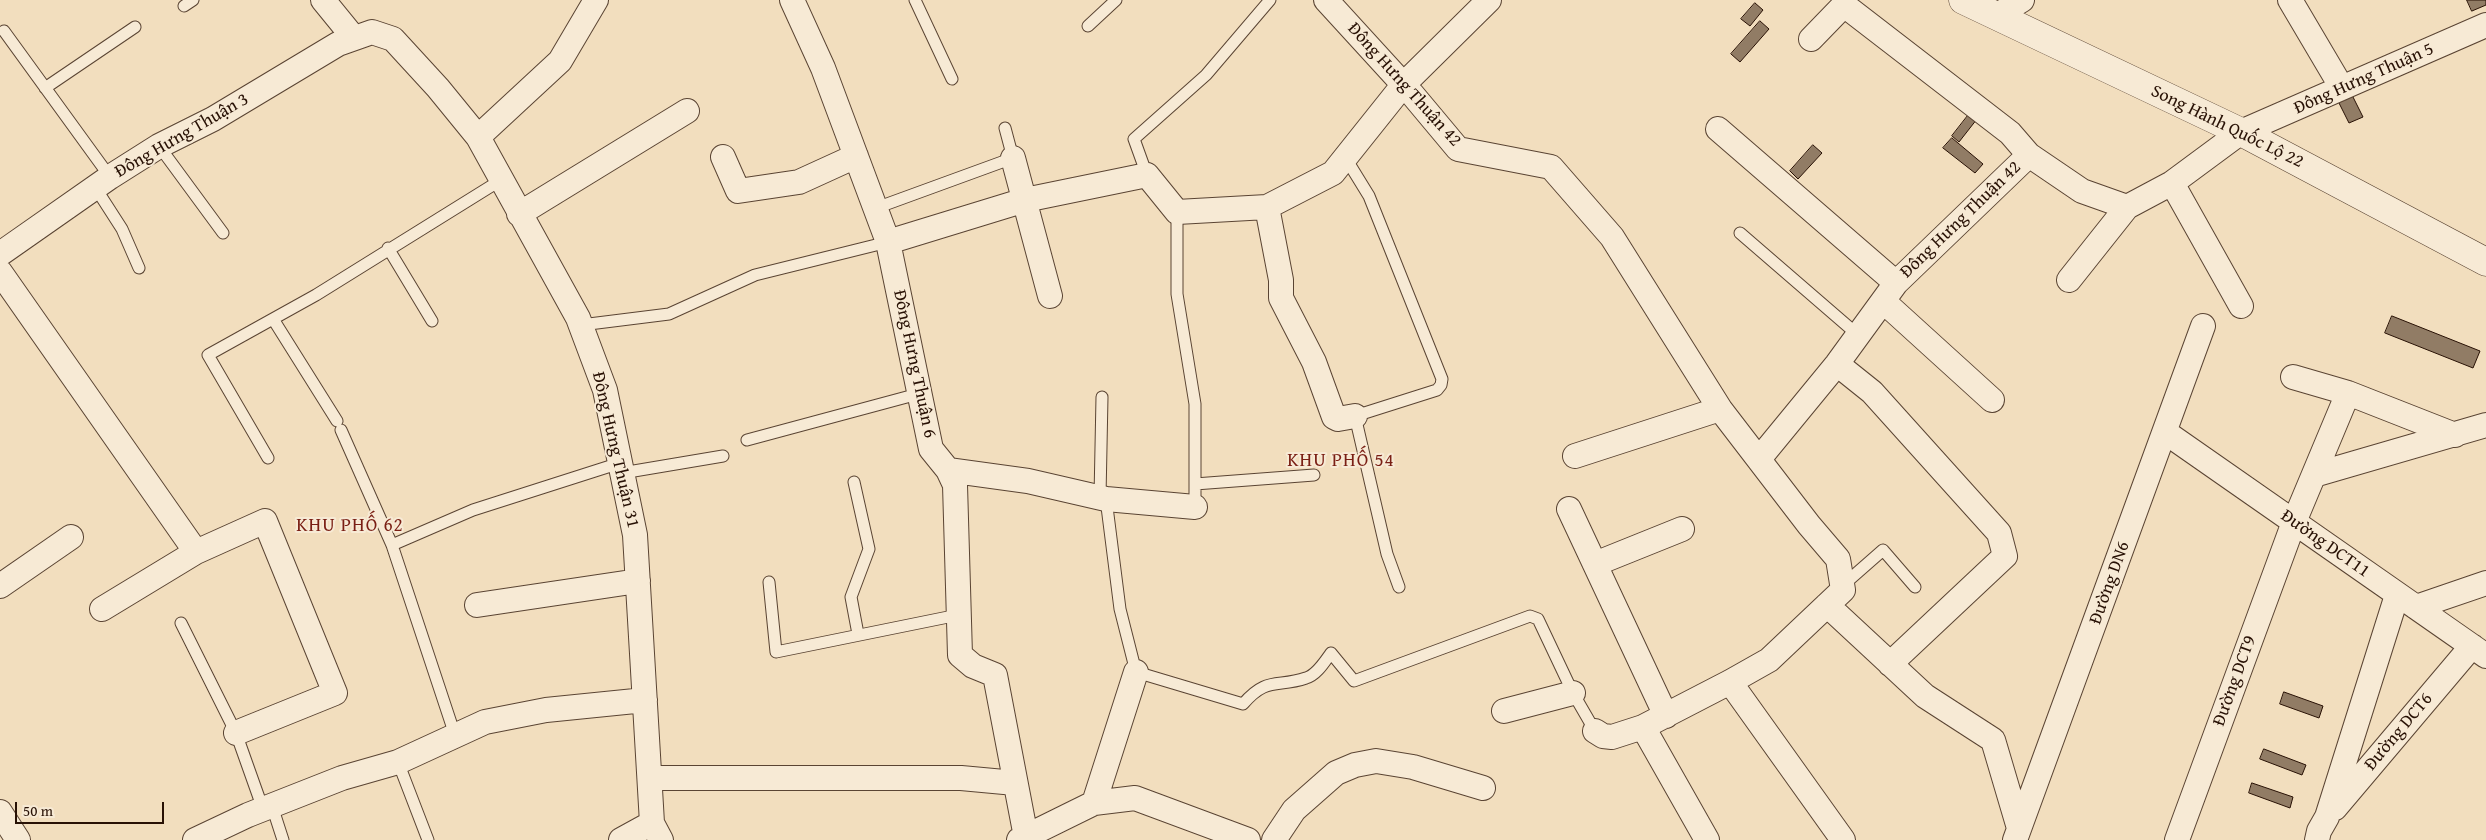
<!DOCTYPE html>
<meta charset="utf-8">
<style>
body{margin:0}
#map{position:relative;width:2486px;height:840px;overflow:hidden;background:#f2debe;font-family:"Gentium Book Plus",serif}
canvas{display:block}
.scale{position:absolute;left:15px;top:802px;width:149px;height:22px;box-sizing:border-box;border:2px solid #281105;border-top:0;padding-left:6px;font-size:15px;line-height:18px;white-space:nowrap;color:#281105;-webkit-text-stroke:4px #f7ead5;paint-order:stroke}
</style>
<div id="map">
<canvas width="2486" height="840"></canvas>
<div class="scale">50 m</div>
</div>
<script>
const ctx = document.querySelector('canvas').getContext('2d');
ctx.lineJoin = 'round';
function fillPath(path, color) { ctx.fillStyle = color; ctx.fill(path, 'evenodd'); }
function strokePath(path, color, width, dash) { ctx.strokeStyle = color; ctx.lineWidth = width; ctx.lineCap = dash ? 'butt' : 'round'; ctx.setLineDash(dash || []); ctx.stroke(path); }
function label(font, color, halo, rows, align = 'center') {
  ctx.font = font + ' "Gentium Book Plus",serif'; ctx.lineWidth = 4; ctx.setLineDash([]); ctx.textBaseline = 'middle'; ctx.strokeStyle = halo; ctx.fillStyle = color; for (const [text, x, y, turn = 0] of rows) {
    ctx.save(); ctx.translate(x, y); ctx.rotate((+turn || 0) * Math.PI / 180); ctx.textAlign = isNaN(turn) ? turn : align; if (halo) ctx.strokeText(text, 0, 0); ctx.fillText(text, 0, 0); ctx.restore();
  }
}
const building = new Path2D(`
 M2467 0H2486V5L2472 11Z
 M1755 3 1763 10 1750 26 1741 19Z
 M1760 21 1769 29 1740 62 1731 54Z
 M2351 93 2363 117 2349 123 2337 99Z
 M1970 113 1977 119 1959 142 1952 136Z
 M1952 138 1983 164 1975 173 1943 148Z
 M1813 145 1822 153 1798 179 1790 171Z
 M2392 316 2480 351 2473 368 2385 333Z
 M2284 692 2323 706 2319 718 2280 704Z
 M2264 749 2306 765 2302 775 2260 759Z
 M2252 783 2293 797 2290 808 2249 793Z`);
const service = new Path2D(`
 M915 0 952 79
 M184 6 193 0
 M1088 26 1116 0
 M4 31 110 177
 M45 88 135 27
 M159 146 223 233
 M1345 157 1369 196 1442 379 1441 385 1437 390 1355 416 1387 554 1399 587
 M1147 175 1134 139 1206 75 1270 0
 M95 187 122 229 139 268
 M876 208 1013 158 1005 128
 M1177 212V294L1195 404V507
 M1740 233 1858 335
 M388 248 432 321
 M273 319 337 421
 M581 325 669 314 755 275 888 242
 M341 430 392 545 455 735
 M747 440 918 394
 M268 458 208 355 316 295 501 180
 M622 473 723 456
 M854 482 869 549 851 597 858 634
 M1195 484 1314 475
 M1100 497 1102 397
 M1106 499 1120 609 1136 672 1243 704C1267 676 1277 688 1306 678 1317 675 1325 661 1331 653L1354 681 1530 616 1538 619 1573 693 1595 731
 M392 545 473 510 620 463
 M769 582 776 652 958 615
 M1842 586 1883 550 1915 587
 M181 623 236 733 263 809
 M398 762 428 840
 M272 806 283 840`);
const minor = new Path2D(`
 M323 0 354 38
 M792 0 823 68 888 242 931 449 948 470 955 485 960 655 973 666 995 675 1026 837
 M1326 0 1412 94 1458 149 1551 167 1612 237 1720 409 1809 525 1838 559 1843 590 1769 660 1730 682 1643 727 1612 737 1603 736 1595 731
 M2290 0 2342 88
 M1996 16 2022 0
 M1811 39 1844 5 2010 133 2029 155
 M1718 129 1896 283
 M478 137 560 61 596 0
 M723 157 738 191 799 182 856 156
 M1013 158 1050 296
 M2172 183 2241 306
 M1267 207 1281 280V298L1314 362 1334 417 1338 419 1355 416
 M519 214 687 111
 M888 242 1025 200 1147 175 1177 212 1267 207 1333 173 1404 84 1489 0
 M0 254 110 177 159 146 213 119 338 44 372 32 393 39 438 88 478 137 578 318 605 390 635 535 652 823 661 840
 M0 272 196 552
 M2069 280 2127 207
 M1883 301 1992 400
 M1837 364 1872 392 1999 533 2005 556 1890 664
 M2293 377 2348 393 2455 435
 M2165 432 2486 656
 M1575 456 1720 409
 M1759 459 1837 364 1896 283 2029 155 2082 191 2127 207 2172 183 2241 132 2486 25
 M948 470 1028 481 1106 499 1195 507
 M2314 475 2486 425
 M1569 509 1666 716
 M1595 564 1682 529
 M0 586 71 537
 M477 605 638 581
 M1827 605 1925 696 1993 740 2019 828
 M2416 607 2486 583
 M102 609 196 552 265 521 335 693 236 733
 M1730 682 1843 840
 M1504 711 1573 693
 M1643 727 1707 840
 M650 778H961L1015 783
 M1094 803 1136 672
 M2335 808 2472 646
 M0 812 18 840
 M195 840 248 815 342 778 398 762 485 722 546 710 645 700
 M621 840 652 823
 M1019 840 1094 803 1135 798 1248 840
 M1274 840 1294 810 1336 773 1355 765 1376 761 1413 767 1483 788
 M2015 840 2203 326
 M2177 840 2294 522 2348 393
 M2317 840 2319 831 2327 817 2397 595`);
const tertiary = new Path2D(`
 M1963 0 2241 132 2486 262`);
const streetNames = [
 ["Đông Hưng Thuận 5",2364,79,-24],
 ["Đông Hưng Thuận 42",1404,85,48],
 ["Song Hành Quốc Lộ 22",2227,127,26],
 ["Đông Hưng Thuận 3",182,136,-30],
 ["Đông Hưng Thuận 42",1961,220,-44],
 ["Đông Hưng Thuận 6",914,364,78],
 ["Đông Hưng Thuận 31",615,450,77],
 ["Đường DCT11",2325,544,35],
 ["Đường DN6",2110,583,-70],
 ["Đường DCT9",2235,681,-70],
 ["Đường DCT6",2399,732,-50]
];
const neighbourhoodNames = [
 ["KHU PHỐ 54",1341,461],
 ["KHU PHỐ 62",350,526]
];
fillPath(building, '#917c65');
strokePath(building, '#281105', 1);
strokePath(service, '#5a4433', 13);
strokePath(minor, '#5a4433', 26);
strokePath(tertiary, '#5a4433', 29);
strokePath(service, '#f7ead5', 11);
strokePath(minor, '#f7ead5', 24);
strokePath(tertiary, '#f7ead5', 28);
label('18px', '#281105', '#f7ead5', streetNames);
ctx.letterSpacing = '1px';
label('19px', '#7a1f14', '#f7ead5', neighbourhoodNames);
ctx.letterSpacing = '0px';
</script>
